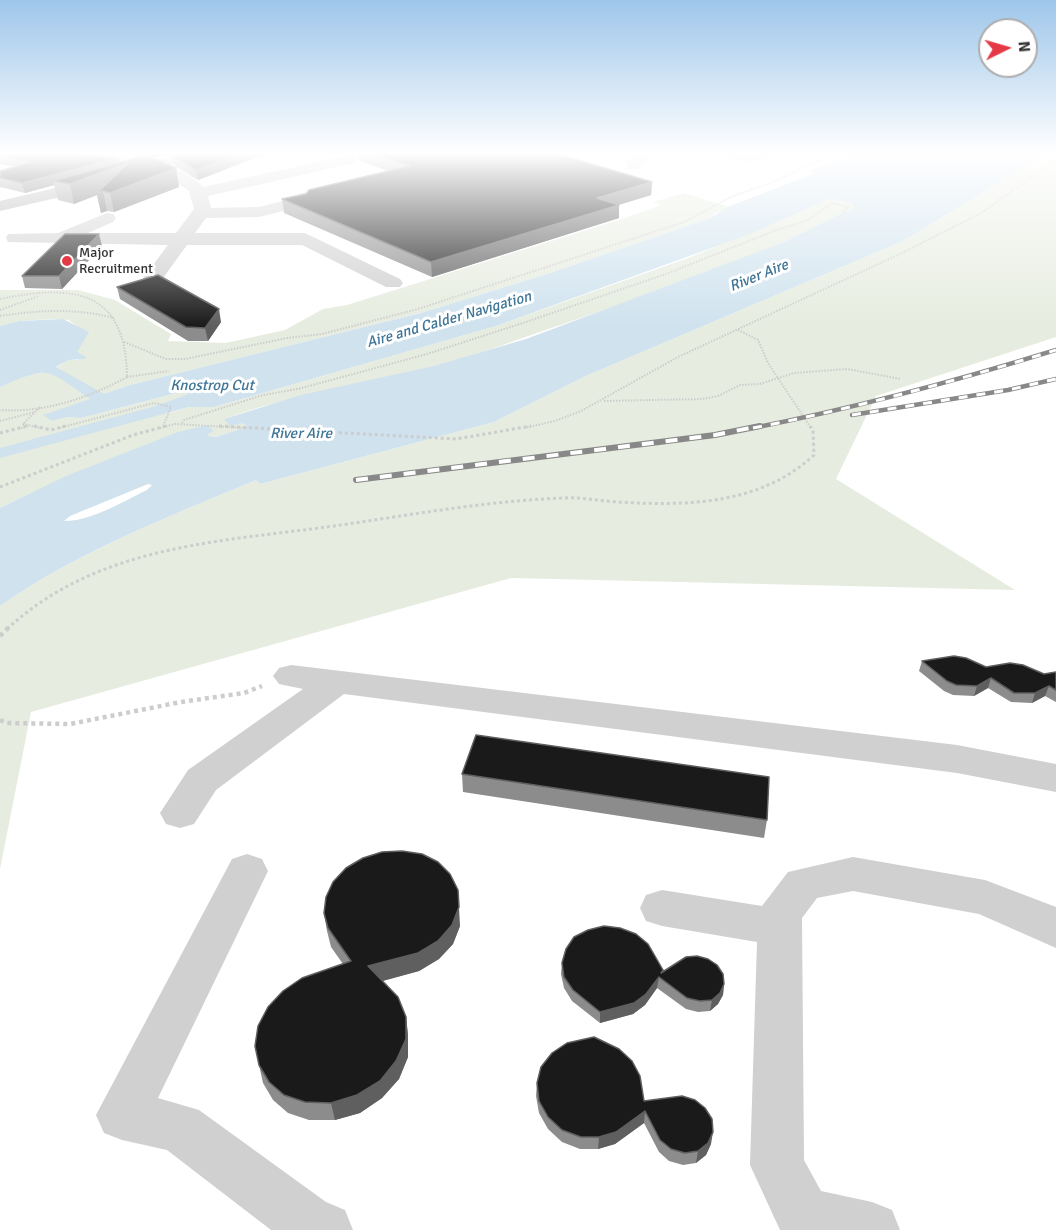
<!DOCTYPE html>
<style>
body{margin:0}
#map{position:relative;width:1056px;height:1230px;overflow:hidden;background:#fff;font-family:Signika,sans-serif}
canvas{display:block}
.north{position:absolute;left:978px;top:18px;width:60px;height:60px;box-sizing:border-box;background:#fff;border:2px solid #adadad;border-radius:50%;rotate:85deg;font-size:16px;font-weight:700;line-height:24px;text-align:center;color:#333}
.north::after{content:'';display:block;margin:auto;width:21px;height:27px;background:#e63946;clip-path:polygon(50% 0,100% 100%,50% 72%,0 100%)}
</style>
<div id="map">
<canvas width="1056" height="1230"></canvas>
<div class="north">N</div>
</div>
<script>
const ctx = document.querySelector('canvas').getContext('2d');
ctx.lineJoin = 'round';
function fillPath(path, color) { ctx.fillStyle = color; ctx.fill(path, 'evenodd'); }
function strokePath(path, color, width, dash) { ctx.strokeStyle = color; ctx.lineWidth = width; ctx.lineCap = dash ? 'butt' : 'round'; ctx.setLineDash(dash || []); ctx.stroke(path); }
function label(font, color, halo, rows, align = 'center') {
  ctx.font = font + ' Signika,sans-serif'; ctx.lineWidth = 6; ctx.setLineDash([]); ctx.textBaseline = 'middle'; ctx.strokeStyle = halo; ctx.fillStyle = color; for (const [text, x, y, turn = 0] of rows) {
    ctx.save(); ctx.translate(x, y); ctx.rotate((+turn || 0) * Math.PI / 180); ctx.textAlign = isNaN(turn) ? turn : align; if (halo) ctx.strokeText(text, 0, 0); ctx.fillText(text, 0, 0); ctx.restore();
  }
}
const green = new Path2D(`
 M1046 154H1056V337L876 396 836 479 1015 590 511 578 31 712 0 869V606C79 551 168 517 256 480L260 484 494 422 588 375 903 241Z
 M684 193 729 207 715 213 712 218 550 273 421 313 130 385 80 403 52 421 67 417 81 418 180 392 189 394 165 414 189 407H214L496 326 691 257 829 199 852 203 855 207C765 256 665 289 569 322 524 337 481 354 435 366 365 384 293 394 224 419L243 423 247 426 243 428 216 437 208 436 209 432 214 431 208 425C136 446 67 476 0 508V387L30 374 49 372 69 360H79V355L77 353V326L68 320 54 319 19 321 0 326V290H78L115 300 171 334 168 341 226 343 285 330 323 309 347 305 625 218 661 205 653 202Z`);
const water = new Path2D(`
 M856 154H1046L903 241 588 375 494 422 260 484 256 480C168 517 79 551 0 606V508L66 476 178 432 208 425 214 431 209 433 208 436 216 437 243 428 247 426 243 423 230 426 224 419 301 395 434 366 526 339 784 242 855 207 851 203 829 199 750 234 496 326 214 407H189L0 458V448L156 406 189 394 180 392 81 418 67 417 52 421 43 415 90 399C45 368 51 365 0 387V326L19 321 63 319 89 332 77 352 86 357 85 359 69 360 56 367 104 394 130 385 421 313 550 273 711 218 725 208 813 174 811 171C826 163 841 161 856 154ZM148 484 152 485 147 490C122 502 92 521 64 521L70 516Z`);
const pathFar2 = new Path2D(`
 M0 299C73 284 126 289 127 377 88 398 45 413 0 410
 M0 310 39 296
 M0 316C38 310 76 308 114 318
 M738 330 758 340 768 363 811 428
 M124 342 166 359H185L287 338 322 334 418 309 684 222 733 196 773 182 832 154
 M127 377 169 371
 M604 401 702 399 718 396 740 385 760 384 794 373 847 369 901 379
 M40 407 23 424 41 428
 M0 421 35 412
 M182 423 184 420 263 395 298 389 427 354 523 323 666 274 774 231 808 220 832 203 849 207 842 212
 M21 428 28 426
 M59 428 154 403 171 407 163 426
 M160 428 175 424 247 428
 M524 428 555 421 581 411 678 357 900 254 981 213 1056 160`);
const pathFar1 = new Path2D(`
 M34 426 51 430 65 426
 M219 426 456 439 531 426
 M0 433 27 426
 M0 487 133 435 166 426
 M7 629C98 545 218 542 334 526 410 515 486 501 563 498 582 497 599 501 618 502 688 506 760 505 814 455L813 431 810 426`);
const path = new Path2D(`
 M0 636 9 627
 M0 720 6 723 70 724 181 702 244 693 262 686`);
const minor = new Path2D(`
 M67 154C105 152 176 157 203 187L350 155 355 157 358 160 355 163 208 196 211 208 259 207 301 196 307 197 310 201 307 205 259 217 206 218 195 233H305L400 279 403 283 400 287H386L302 245H187L158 285H144L141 281 168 245 8 242 6 238 8 234 58 233 107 213 113 214 116 218 113 222 88 233H176L194 209 189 191C157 165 114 165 75 159Z
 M638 154H658L641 164 640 169H628L625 162Z
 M726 154H777L774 157C761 161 737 165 726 154Z
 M291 665 957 745 1056 764V792L957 773 344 694 216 790 194 824 180 828 166 824 160 813 188 770 303 689 279 684 273 676 279 668Z
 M247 854 262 859 268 871 158 1098 199 1110 326 1202 345 1210 353 1230H271L167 1150 122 1140 104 1133 96 1115 232 859Z
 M853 857 985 880 1056 907V948L979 914 853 891 817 898 802 918 804 1160 821 1191 872 1202 892 1210 900 1230H780L750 1165 757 942 662 926 646 921 640 908 646 895 662 890 762 906 788 872Z`);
const major = new Path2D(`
 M176 154H200L197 157 82 192 0 211V201L72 184Z`);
const railFar1 = new Path2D(`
 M852 415 1008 390 1056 379
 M753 428C856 408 956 381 1056 350`);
const rail = new Path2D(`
 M356 480 715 435 760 426`);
const wall = new Path2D(`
 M0 154 120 163 141 157 122 154H169L153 158 176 168 179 187 114 212 107 211 101 213 97 195 74 204 58 200 54 185 25 193 0 187V171L14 167 0 164Z
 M184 154H265L198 180 175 166 173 157Z
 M353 154H562H560L652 182 651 195 619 205V218L432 277 284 213 282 199 388 171 360 161 357 155Z
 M102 246 62 289 25 288 22 276Z
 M117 287 221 322 208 341H188L120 299Z
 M922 661 986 667 1044 674 1056 672V702L1045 696 1032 703 1011 702 988 688 974 696 953 695 944 691 919 671Z
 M462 774 767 820 764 838 463 792Z
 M324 913 460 926 453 944 439 959 419 971 383 981 406 1017 408 1035V1057L399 1079 382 1098 360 1113 335 1120H309L288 1113 273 1100 263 1083 259 1065 343 964 331 947 327 931Z
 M562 963 663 972 724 984 723 995 718 1004 710 1011 698 1012 686 1009 657 988 645 1005 633 1014 600 1023 572 1001 564 988 561 974Z
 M537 1083 644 1101 711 1144 706 1155 696 1163 683 1165 669 1161 659 1152 644 1123 615 1144 598 1149H580L562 1142 548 1129 539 1113 536 1096Z`);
const shadedWall = new Path2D(`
 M150 154H169L151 159Z
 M240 154H265L198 180 196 170Z
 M119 158 121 166 128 163 103 191 107 211 101 213 97 195 74 204 70 184 53 181 54 185 25 193 22 183Z
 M176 168 179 187 114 212 110 193Z
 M652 182 651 195 597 211V198Z
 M619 205V218L432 277 431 262Z
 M99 234 102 246 62 289 59 276Z
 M219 309 221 322 208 341 205 328Z
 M991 678 988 688 974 696 977 686Z
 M1049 686 1045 696 1032 703 1035 693Z
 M458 890 460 926 453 944 439 959 419 971 371 984 368 966Z
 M659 977 657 988 645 1005 633 1014 600 1023V1012Z
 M724 984 723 995 718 1004 710 1011 712 1000Z
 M406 1017 408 1035V1057L399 1079 382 1098 360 1113 335 1120 331 1103Z
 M645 1111 644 1123 615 1144 598 1149 599 1137Z
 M713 1132 711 1144 706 1155 696 1163 698 1151Z`);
const building = new Path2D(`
 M0 154H85L119 158 22 183 0 178V171L31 162 0 155Z
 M184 154H240L196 170 173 157Z
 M374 154H558L652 182 597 198 619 205 431 262 282 199 306 194 309 190 409 166Z
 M146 155 176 168 110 193 103 191 96 194 128 163 70 184 53 181Z
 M65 234H99L59 276H22Z
 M158 275 219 309 205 328 186 327 117 287Z
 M954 656 966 658 986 667 1010 663 1023 665 1044 674 1056 672V690L1049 686 1035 693H1014L991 678 977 686 956 685 947 681 922 661Z
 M476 735 769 777 767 820 462 774Z
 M402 851 422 854 438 862 450 874 458 890 459 907 452 925 438 941 418 953 368 966 398 997 406 1017V1039L396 1061 380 1081 357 1095 331 1103 305 1102 284 1095 269 1082 259 1065 255 1046 258 1026 268 1007 283 991 302 978 351 961 328 928 324 913 326 897 333 882 346 868 363 858 382 852Z
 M604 926 620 928 636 934 648 944 663 970 661 973 686 957 697 956 708 959 717 965 723 974 724 984 720 993 712 1000 700 1001 687 998 659 977 646 994 634 1003 600 1012 573 990 564 977 562 963 566 949 574 937 588 930Z
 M594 1037 619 1049 632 1061 640 1076 644 1101 682 1096 695 1100 705 1108 712 1119 713 1132 708 1143 698 1151 685 1153 671 1149 660 1140 645 1111 616 1132 599 1137H581L562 1130 548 1117 539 1101 537 1083 541 1067 552 1053 567 1043Z`);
const markers = [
 [67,261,6,"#e63946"]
];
const farPoinames = [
 ["Major",79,253],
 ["Recruitment",79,269]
];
const farWaternames = [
 ["River Aire",759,276,-22],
 ["Aire and Calder Navigation",449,320,-16],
 ["Knostrop Cut",212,386],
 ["River Aire",301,434]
];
fillPath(green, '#e6ecdf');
fillPath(water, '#cfe2ee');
strokePath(pathFar2, '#cdcdcd', 2, [1.5, 1.5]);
strokePath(pathFar1, '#cdcdcd', 3, [3, 3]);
strokePath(path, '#cdcdcd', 4.5, [4, 4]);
fillPath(minor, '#d0d0d0');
fillPath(major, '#ababab');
strokePath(railFar1, '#888', 4.5);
strokePath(rail, '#888', 6);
strokePath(railFar1, '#fff', 3, [9]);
strokePath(rail, '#fff', 4, [12]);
fillPath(wall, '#8c8c8c');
fillPath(shadedWall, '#5f5f5f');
fillPath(building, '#1a1a1a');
strokePath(building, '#5f5f5f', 1.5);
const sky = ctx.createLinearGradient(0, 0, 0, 326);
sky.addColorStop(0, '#9ec6ea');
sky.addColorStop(0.47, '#fff');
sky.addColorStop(1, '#ffffff00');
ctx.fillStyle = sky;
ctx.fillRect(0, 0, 1056, 326);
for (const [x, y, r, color] of markers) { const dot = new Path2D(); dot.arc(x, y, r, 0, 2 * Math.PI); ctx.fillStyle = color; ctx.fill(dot); strokePath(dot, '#fff', 2); }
label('14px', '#333', '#fff', farPoinames, 'left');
label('italic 15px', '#3f7597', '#fff', farWaternames);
</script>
